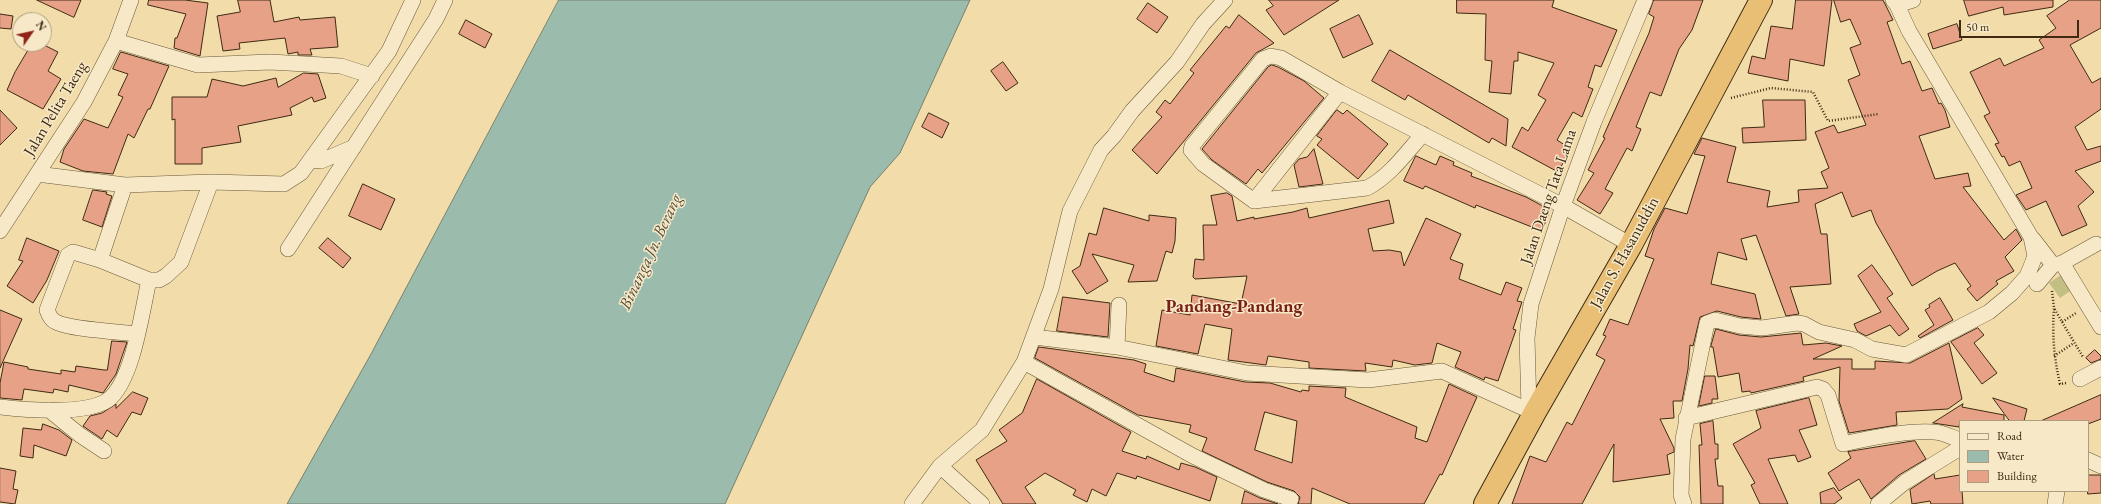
<!DOCTYPE html>
<style>
body{margin:0}
#map{position:relative;width:2101px;height:504px;overflow:hidden;background:#f2ddaa;font-family:"EB Garamond",serif}
canvas{display:block}
.legend{position:absolute;left:1959px;top:420px;width:130px;height:72px;box-sizing:border-box;background:#f7e9c8;border:1px solid #ad9d80;margin:0;padding:5px 7px;list-style:none;font-size:12px;color:#3e2a13}
.legend li{display:flex;align-items:center;gap:8px;height:20px}
.legend b{width:20px;border:1px solid #ad9d80}
.north{position:absolute;left:12px;top:12px;width:40px;height:40px;box-sizing:border-box;background:#f7e9c8;border:1px solid #ad9d80;border-radius:50%;rotate:56deg;font-size:11px;font-weight:700;line-height:16px;text-align:center;color:#3e2a13}
.north::after{content:'';display:block;margin:auto;width:14px;height:18px;background:#8f2418;clip-path:polygon(50% 0,100% 100%,50% 72%,0 100%)}
.scale{position:absolute;left:1959px;top:20px;width:120px;height:18px;box-sizing:border-box;border:2px solid #3e2a13;border-top:0;padding-left:5px;font-size:12px;line-height:14px;white-space:nowrap;color:#3e2a13;-webkit-text-stroke:3px #f7e9c8;paint-order:stroke}
</style>
<div id="map">
<canvas width="2101" height="504"></canvas>
<ul class="legend">
<li><b style="height:5px;background:#f7e9c8"></b>Road</li>
<li><b style="height:11px;background:#9bbbad"></b>Water</li>
<li><b style="height:11px;background:#e7a187"></b>Building</li>
</ul>
<div class="north">N</div>
<div class="scale">50 m</div>
</div>
<script>
const ctx = document.querySelector('canvas').getContext('2d');
ctx.lineJoin = 'round';
function fillPath(path, color) { ctx.fillStyle = color; ctx.fill(path, 'evenodd'); }
function strokePath(path, color, width, dash) { ctx.strokeStyle = color; ctx.lineWidth = width; ctx.lineCap = dash ? 'butt' : 'round'; ctx.setLineDash(dash || []); ctx.stroke(path); }
function label(font, color, halo, rows, align = 'center') {
  ctx.font = font + ' "EB Garamond",serif'; ctx.lineWidth = 3; ctx.setLineDash([]); ctx.textBaseline = 'middle'; ctx.strokeStyle = halo; ctx.fillStyle = color; for (const [text, x, y, turn = 0] of rows) {
    ctx.save(); ctx.translate(x, y); ctx.rotate((+turn || 0) * Math.PI / 180); ctx.textAlign = isNaN(turn) ? turn : align; if (halo) ctx.strokeText(text, 0, 0); ctx.fillText(text, 0, 0); ctx.restore();
  }
}
const green = new Path2D(`
 M2065 272 2076 287 2060 298 2049 283Z`);
const water = new Path2D(`
 M559 0H970L900 153 870 187 725 504H287L371 354Z`);
const building = new Path2D(`
 M37 0H81L74 17Z
 M149 0H185L208 3 200 56 174 48 175 38H177L186 14 148 5Z
 M238 0H270L274 22 299 17 300 20 335 17 338 47 310 49 312 55H298V52L288 54 285 38 239 43 240 49 223 51 217 16 240 12Z
 M1269 0H1339L1284 35 1266 10 1273 6Z
 M1457 0H1554L1552 7 1617 30 1601 67 1595 65 1588 87 1593 89 1582 117 1573 112 1557 140 1571 149 1558 172 1512 147 1522 127 1528 131 1546 100 1538 95 1554 63 1518 52V61H1514L1511 94 1489 92 1492 61 1485 60 1486 14 1457 13Z
 M1654 0H1703L1692 30 1679 49 1661 96 1650 92 1636 127 1641 129 1632 151 1627 148 1605 189 1613 193 1600 214 1577 200 1594 173 1588 170 1605 138 1603 137 1649 33 1654 17 1649 14Z
 M1796 0H1832L1824 66 1790 59 1788 81 1748 73 1752 56 1765 59 1771 26 1792 29Z
 M1834 0H1883L1893 20 1887 22 1902 64 1910 61 1922 91 1932 88 1939 104 1941 103 1945 110 1950 127 1919 136 1935 179 1968 173 1971 186 1963 187 2004 240 2016 229 2022 240 2005 257 2014 271 1996 281 1998 284 1977 301 1967 289 1971 286 1955 263 1937 271 1912 286 1876 223 1871 210 1852 217 1842 192 1815 204 1821 234H1827L1831 284 1790 287 1799 314 1786 316 1756 235 1741 239 1747 260 1718 252 1711 284 1755 294 1761 319 1741 317 1717 311 1700 317 1693 346 1690 345 1688 369 1682 401H1673L1674 418 1660 419 1674 448V452L1667 455 1670 474 1613 482 1614 444 1582 504H1512L1530 456 1546 462 1567 422 1572 425 1605 360 1596 355 1606 336 1603 335 1610 319 1628 325 1654 259 1645 256 1654 229 1665 208 1687 214 1705 156 1694 154 1702 138 1736 147 1727 182 1770 191 1767 207 1799 202 1798 190 1828 188 1821 172 1829 168 1815 132 1834 125 1838 133 1866 125 1848 80 1860 75 1850 48 1861 44 1850 19 1841 22Z
 M1964 0H2053V7L2004 15 2003 7 1969 16Z
 M2070 0H2101V28L2070 45 2092 83 2101 78V109L2075 127 2087 150 2101 146V161L2075 171 2094 192 2078 206 2087 225 2062 236 2046 201 2026 210 2016 195 2032 188 2020 161 2009 166 2004 156 2002 157 1995 144 1999 143 1984 116 1990 113 1970 72 2000 58 2004 66 2044 48 2039 40 2056 28 2047 16Z
 M1148 3 1168 17 1157 33 1137 19Z
 M0 14 13 16 11 29 0 28Z
 M1239 15 1274 43 1256 53 1157 174 1132 150 1162 117 1156 112 1165 100 1170 104 1194 73 1190 70 1226 26 1229 28Z
 M1359 15 1373 44 1343 58 1330 29Z
 M466 20 492 34 485 48 459 34Z
 M1957 24 1962 40 1933 49 1928 34Z
 M32 44H42L58 52 48 71 61 79 43 109 7 90 15 72Z
 M1390 50 1508 119 1506 146 1492 138 1489 143 1408 95 1405 100 1372 81Z
 M121 52 169 66 150 109H148L134 138 128 134 113 174 83 171 60 162 64 149 84 119 108 128 123 97 118 95 128 74 113 69Z
 M1003 62 1018 83 1006 91 991 71Z
 M1272 65 1278 67 1304 81 1324 98 1262 173 1258 169 1246 184 1212 160 1202 149 1268 67Z
 M304 73 318 74 326 98 314 102 312 97 290 108 292 115 238 126 241 142 202 148V164H175V119L172 120V97H207L212 79 243 86 276 78 278 87Z
 M1763 100H1805L1806 140 1743 143 1742 128 1764 127Z
 M0 110 17 128 0 145Z
 M1337 110 1343 114 1347 110 1388 144 1358 179 1317 145 1322 139 1317 136Z
 M929 113 949 123 942 138 922 127Z
 M1314 149 1323 184 1299 187 1294 165 1299 159 1307 157Z
 M1416 156 1436 165 1440 156 1454 162 1453 165 1472 173 1471 176 1526 197 1550 210 1542 231 1476 205 1475 208 1425 186 1423 189 1404 181Z
 M363 184 395 199 381 230 349 216Z
 M93 190 107 192 106 194 112 196 102 227 83 220Z
 M1227 193 1232 196 1237 221 1254 217V219L1293 212 1307 208 1309 218 1389 200 1394 223 1368 229 1373 251 1389 250 1401 252 1404 266 1426 218 1461 234 1450 259 1463 264 1459 279 1501 295 1506 282 1522 288 1517 301 1522 302 1513 329 1516 330 1498 381 1485 377 1484 380 1455 367 1461 352 1437 343 1432 363 1415 365 1393 360 1392 367 1365 363 1366 371 1309 368V362L1268 356 1266 365 1228 360 1232 329 1205 324 1198 354 1156 346 1162 310 1190 315 1192 295 1241 304 1247 276 1195 279 1193 277 1195 259 1204 260 1203 225H1217L1211 196Z
 M1104 208 1149 221V215L1176 218 1175 241 1172 253 1166 251 1157 281 1128 282 1134 265 1092 254 1108 281 1087 294 1072 271 1080 266 1089 233 1096 235Z
 M27 238 59 251 47 280 33 303 7 286 23 261 19 260Z
 M328 238 351 258 343 268 319 248Z
 M1872 265 1893 294 1887 298 1909 329 1899 336 1890 325 1866 336 1857 331 1854 324 1881 312 1858 276Z
 M1063 297 1110 303 1108 337 1057 331Z
 M1940 298 1953 320 1920 338 1918 336 1934 325 1925 310 1930 307 1929 305Z
 M0 310 22 319 0 368Z
 M1978 328 1984 335 1974 343 1997 373 1982 384 1951 342Z
 M1716 329 1739 335 1761 337 1801 333 1803 345 1826 343 1842 346 1813 359H1852V369H1875V361L1910 363 1949 343 1962 399 1948 409 1896 412 1897 425 1849 433 1839 401 1840 367 1803 377 1804 381 1751 393 1750 391 1742 392 1739 373 1718 377 1713 347H1711Z
 M112 341 127 342 116 374 103 393 69 385 68 392 54 389 53 393 24 389 22 400 0 398V383L4 362 28 367V369L61 374V370L75 372 76 366 104 370H107Z
 M1039 347 1134 360 1146 364 1144 372 1174 382 1176 368 1245 382 1270 383 1301 392 1302 390 1309 391V386L1346 388 1345 397 1417 427 1415 438 1427 442 1449 384 1477 397 1442 475 1440 474 1424 504H1350L1312 488 1311 504H1298L1300 497 1294 491 1267 482 1202 451 1207 438 1189 432 1191 425 1138 415 1035 358ZM1265 412 1297 421 1292 463 1255 450Z
 M2095 350 2101 356V359L2091 363 2086 358Z
 M1705 376H1715L1718 399H1712V403L1699 406Z
 M1037 379 1131 432 1122 451 1146 459 1147 456 1179 470 1181 463 1195 467 1217 477 1210 501 1137 476 1136 479 1117 473 1106 496 1092 489 1087 502 1073 495 1076 490 1045 473 1025 487 1036 504H1003L976 460 1007 441 999 430 1022 413Z
 M133 392 148 398 141 415 132 412 117 437 107 430 102 439 83 426 90 416 102 413 116 404V408Z
 M2101 395V419L2088 424V421H2041Z
 M1809 398 1817 425 1799 430 1811 457 1798 462 1795 455 1768 459 1788 504H1760L1751 485 1755 483 1733 444 1761 428 1756 411Z
 M1993 398 2027 409 2024 421H2010Z
 M1963 404 1962 407 2004 415V421H1960L1959 427 1933 423Z
 M1713 421 1715 444H1718V459H1715L1718 486H1723V504H1701L1699 445H1702L1700 424Z
 M43 424 59 430 72 440 66 456 34 445 33 458 20 456 23 428 41 430Z
 M1915 441 1926 459 1899 475 1871 499 1859 479 1839 491 1828 473 1851 458 1848 452Z
 M0 468 16 471 13 489 18 490 15 504 0 502Z
 M1934 474 1935 479 1960 475V491H1962L1963 504H1931L1930 501 1912 504 1910 490Z
 M2088 475H2101V493L2088 494Z
 M1834 488 1842 498 1834 504H1821L1820 493Z
 M1245 491 1260 498 1278 504H1242Z`);
const path = new Path2D(`
 M1731 98 1771 88 1813 92 1828 121 1879 114
 M2052 291 2054 308
 M2062 322 2083 357
 M2054 356 2074 343
 M2066 383 2060 384C2054 357 2052 336 2054 308L2062 322 2076 313`);
const minor = new Path2D(`
 M1893 0 1897 5 1913 0
 M116 41 198 65 270 62 341 66 372 76
 M1423 134C1406 153 1390 176 1367 188L1254 201 1203 164 1191 150 1192 146 1263 59 1271 56 1281 58 1340 92 1563 206 1631 245
 M311 160 321 161 354 147
 M37 174 125 185 211 182 284 184 301 173 389 51 413 0
 M1254 201 1340 92
 M0 231 84 102 116 41 131 0
 M2033 239 2053 265 2062 263 2101 327
 M288 249 436 19 445 0
 M100 260 125 185
 M2062 263 2096 244
 M2037 284 2053 265
 M137 334C120 332 68 329 56 322 51 320 49 315 47 310L68 255 73 252 100 260 149 280H159L166 276 181 262 211 182
 M1034 337 1117 347 1247 373 1368 380 1442 371 1530 411
 M1117 347 1119 305
 M1024 362 1193 456 1264 490 1291 499
 M2080 379 2101 368
 M0 407C26 410 86 415 108 400 133 381 142 311 149 280
 M49 410 80 435 104 451
 M1535 412 1529 408 1527 338 1531 304 1563 206 1594 122 1645 0
 M1686 418 1817 387 1823 389 1828 395 1843 444C1869 438 1907 430 1933 432 1943 432 1951 437 1960 440
 M2088 460 2101 466
 M940 466 982 504
 M912 504 940 466 982 430 1024 362 1051 289 1070 211 1101 150 1114 136 1132 111 1177 62 1203 24 1225 0
 M1684 504 1681 495 1683 439 1707 323 1715 320 1740 326 1762 328 1797 323 1804 324 1819 332 1855 340 1872 349 1906 355 1989 312 2012 293 2027 276 2032 264 2035 256 2031 237 1909 31 1897 5
 M1878 504 1905 482 1960 448
 M2055 504 2057 491`);
const highway = new Path2D(`
 M1485 504 1535 412 1631 245 1761 0`);
const streetNames = [
 ["Jalan Pelita Taeng",56,109,-59],
 ["Jalan Daeng Tata Lama",1549,197,-71],
 ["Jalan S. Hasanuddin",1625,253,-61]
];
const waterNames = [
 ["Binanga Jn. Berang",651,252,-65]
];
const quarterNames = [
 ["Pandang-Pandang",1234,307]
];
fillPath(green, '#c3be83');
fillPath(water, '#9bbbad');
strokePath(water, '#76816f', 1);
fillPath(building, '#e7a187');
strokePath(building, '#3e2a13', 1);
strokePath(minor, '#6b5739', 16);
strokePath(highway, '#3e2a13', 24);
strokePath(path, '#3e2a13', 2.5, [1, 2]);
strokePath(minor, '#f7e9c8', 15);
strokePath(highway, '#e9be75', 22);
label('16px', '#3e2a13', '#f7e9c8', streetNames);
label('italic 17px', '#554e3a', '#f7e9c8', waterNames);
label('bold 18px', '#7a1f14', '#f7e9c8', quarterNames);
</script>
